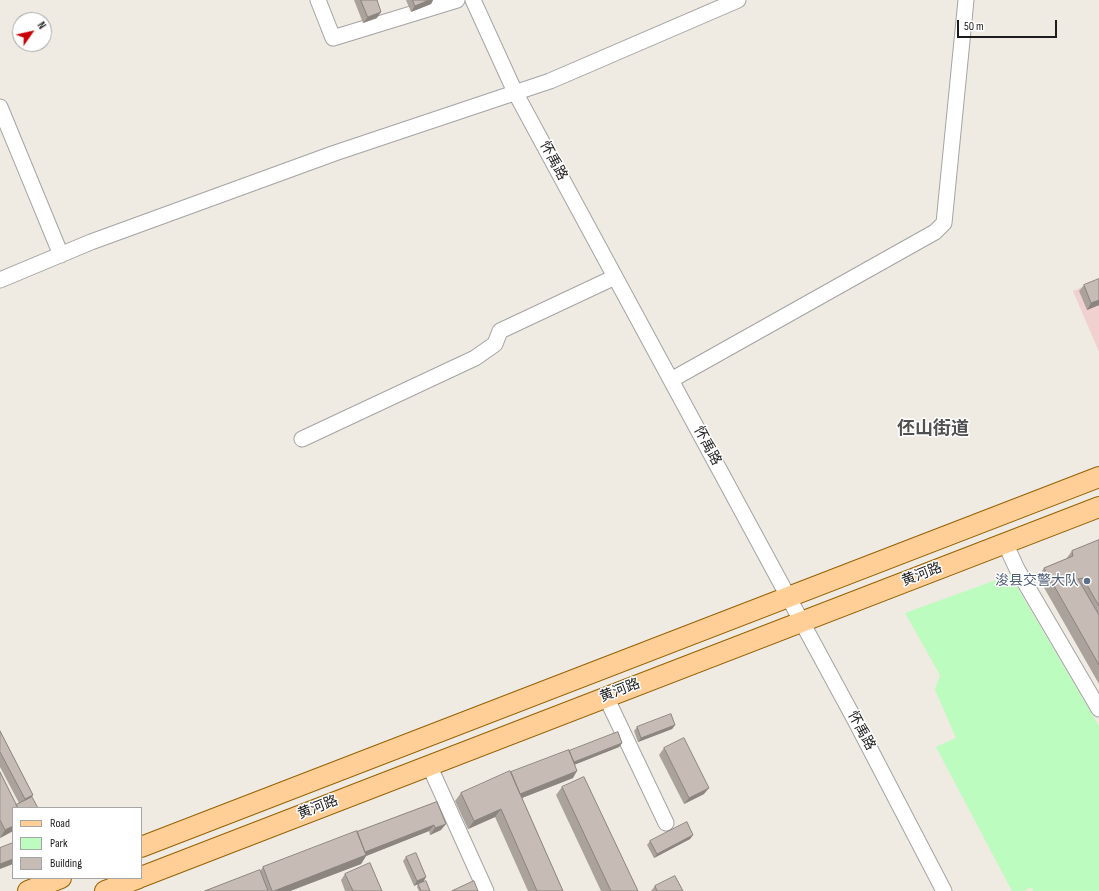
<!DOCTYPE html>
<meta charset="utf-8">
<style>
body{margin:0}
#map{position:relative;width:1099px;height:891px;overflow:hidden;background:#efeae2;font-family:"Sofia Sans Condensed",sans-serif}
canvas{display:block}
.legend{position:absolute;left:12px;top:807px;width:130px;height:72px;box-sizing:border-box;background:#fff;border:1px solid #a5a5a5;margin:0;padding:5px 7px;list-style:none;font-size:12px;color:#1d1d1d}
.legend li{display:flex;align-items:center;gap:8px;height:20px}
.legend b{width:20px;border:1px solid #a5a5a5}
.north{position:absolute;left:12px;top:12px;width:40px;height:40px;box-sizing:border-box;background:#fff;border:1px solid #a5a5a5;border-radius:50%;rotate:56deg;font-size:11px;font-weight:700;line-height:16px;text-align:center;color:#1d1d1d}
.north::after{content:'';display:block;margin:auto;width:14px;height:18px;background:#ca0006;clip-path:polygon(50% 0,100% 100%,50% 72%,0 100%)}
.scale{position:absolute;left:957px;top:20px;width:100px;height:18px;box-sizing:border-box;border:2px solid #1d1d1d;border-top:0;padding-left:5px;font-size:12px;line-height:14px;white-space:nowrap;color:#1d1d1d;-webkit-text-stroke:3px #fff;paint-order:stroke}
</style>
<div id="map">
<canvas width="1099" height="891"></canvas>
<ul class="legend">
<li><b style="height:5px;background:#ffcf97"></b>Road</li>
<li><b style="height:11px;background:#bcfcbf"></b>Park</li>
<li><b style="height:11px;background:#c7bcb5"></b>Building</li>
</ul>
<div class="north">N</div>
<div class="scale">50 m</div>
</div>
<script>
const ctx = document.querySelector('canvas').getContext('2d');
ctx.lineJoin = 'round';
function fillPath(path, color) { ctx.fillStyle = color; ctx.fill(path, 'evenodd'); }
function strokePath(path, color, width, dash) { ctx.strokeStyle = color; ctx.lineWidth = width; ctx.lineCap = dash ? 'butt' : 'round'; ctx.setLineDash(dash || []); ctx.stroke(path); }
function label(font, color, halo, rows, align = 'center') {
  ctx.font = font + ' "Sofia Sans Condensed","Noto Sans SC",sans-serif'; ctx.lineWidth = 3; ctx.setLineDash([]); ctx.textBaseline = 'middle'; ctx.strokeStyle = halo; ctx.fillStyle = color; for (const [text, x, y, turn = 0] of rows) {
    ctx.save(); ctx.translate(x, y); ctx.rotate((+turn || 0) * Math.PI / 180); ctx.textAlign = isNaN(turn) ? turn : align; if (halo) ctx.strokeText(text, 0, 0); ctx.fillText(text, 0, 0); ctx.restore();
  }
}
const commercial = new Path2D(`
 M1099 280V352L1073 291Z`);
const park = new Path2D(`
 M1010 575 1099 726V891H1033L1031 887 1024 891H1012L936 747 956 738 935 690 940 675 905 613Z`);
const minor = new Path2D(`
 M318 0 333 38 457 0
 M473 0 515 92 856 722 944 891
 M0 107 61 255
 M0 280 91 242 335 153 550 81 738 0
 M671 380 935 232 944 223 966 0
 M302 439 475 358 495 344 500 331 615 277
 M1005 543 1017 569 1099 709
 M606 697 666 823
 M429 765 486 891`);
const major = new Path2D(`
 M141 847 1099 477
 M141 877 1099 507
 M28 891 61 878
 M105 891 139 878`);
const wall = new Path2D(`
 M354 0H377V18L363 23Z
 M406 0H433L431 4 411 12Z
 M1084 285 1099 305 1087 310 1079 291Z
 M1099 540V684L1038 577 1044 568 1066 559 1072 551Z
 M675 725 672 729 638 742 634 731 637 727Z
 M0 731 33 795 32 797 13 808V831L0 838V772L16 805 19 803 0 767Z
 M622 743 619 747 575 764 573 778 522 798 563 891H528L495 817 468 829 455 801 461 793 569 751Z
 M664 748 704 794 684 804 659 755Z
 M562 787 638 891H601L556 795Z
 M437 802 441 830 430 835 429 831 366 856 361 864 290 891H205L260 871 263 867 357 832Z
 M693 835 690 839 654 858 647 845 650 841Z
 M406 857 426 877 423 882 414 886 403 861Z
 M345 874 382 891H345L341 880Z
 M418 884 430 891H419L417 887Z
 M655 886 683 891H651Z`);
const shadedWall = new Path2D(`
 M429 0H433L431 4 411 12 415 6Z
 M381 12 377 18 363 23 368 17Z
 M1099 300V305L1087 310 1091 303Z
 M675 725 672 729 638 742 641 738Z
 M622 743 619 747 569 767 572 763Z
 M577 771 573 778 514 801 518 794Z
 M709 788 704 794 684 804 689 798Z
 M33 795 29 801 20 805 25 799Z
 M501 809 495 817 468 829 474 821Z
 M446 824 441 830 430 835 435 828Z
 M434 825 429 831 366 856 361 864 290 891H274L363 852Z
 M13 826V831L0 838 5 830Z
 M693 835 690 839 654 858 657 854Z
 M13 859V864L0 869V864Z
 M426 877 423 882 414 886 417 881Z`);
const building = new Path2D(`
 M361 0H377L381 12 368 17Z
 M413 0H429L415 6Z
 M1099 279V300L1091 303 1084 285Z
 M1099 540V606L1083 578 1078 579 1099 615V665L1044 568 1073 556 1072 551Z
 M671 714 675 725 641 738 637 727Z
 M0 731 33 795 25 799 0 752Z
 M618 732 622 743 574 762 569 751Z
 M684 738 709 788 689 798 664 748Z
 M569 750 577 771 520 794 511 772Z
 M510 771 563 891H537L501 809 474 821 461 793Z
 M0 772 18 808H13V826L5 830 0 820Z
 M584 777 638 891H611L562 787Z
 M32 797 38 808H18L16 805Z
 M437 802 446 824 435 828 434 825 365 852 357 832Z
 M687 822 693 835 657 854 650 841Z
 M357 831 366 855 274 891H272L263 867Z
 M13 843V859L0 864V848Z
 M416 853 426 877 417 881 406 857Z
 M370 863 382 891H353L345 874Z
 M260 870 268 891H205Z
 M675 876 683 891H657L655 886Z
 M426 881 430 891H421L418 884Z
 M474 881 478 891H452Z`);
const markers = [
 [1087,581,4,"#5c6f8a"]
];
const streetNames = [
 ["怀禹路",553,161,62],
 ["怀禹路",707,446,62],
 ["黄河路",922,575,-21],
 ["黄河路",620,691,-21],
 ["怀禹路",861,731,62],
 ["黄河路",318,808,-21]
];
const serviceNames = [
 ["浚县交警大队",1079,581]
];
const districtNames = [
 ["伾山街道",933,429]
];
fillPath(commercial, '#f1d1d0');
fillPath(park, '#bcfcbf');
strokePath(minor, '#a4a4a4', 17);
strokePath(major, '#966000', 22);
strokePath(minor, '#fff', 15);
strokePath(major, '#ffcf97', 20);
fillPath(wall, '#aba29c');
fillPath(shadedWall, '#8b847f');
fillPath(building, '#c7bcb5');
strokePath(building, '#8b847f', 1);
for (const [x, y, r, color] of markers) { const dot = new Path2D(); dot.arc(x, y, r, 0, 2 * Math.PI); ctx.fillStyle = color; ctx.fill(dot); strokePath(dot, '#fff', 1.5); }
label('14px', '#1d1d1d', '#fff', streetNames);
label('14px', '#4e5e75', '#fff', serviceNames, 'right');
label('bold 18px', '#505050', '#fff', districtNames);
</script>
